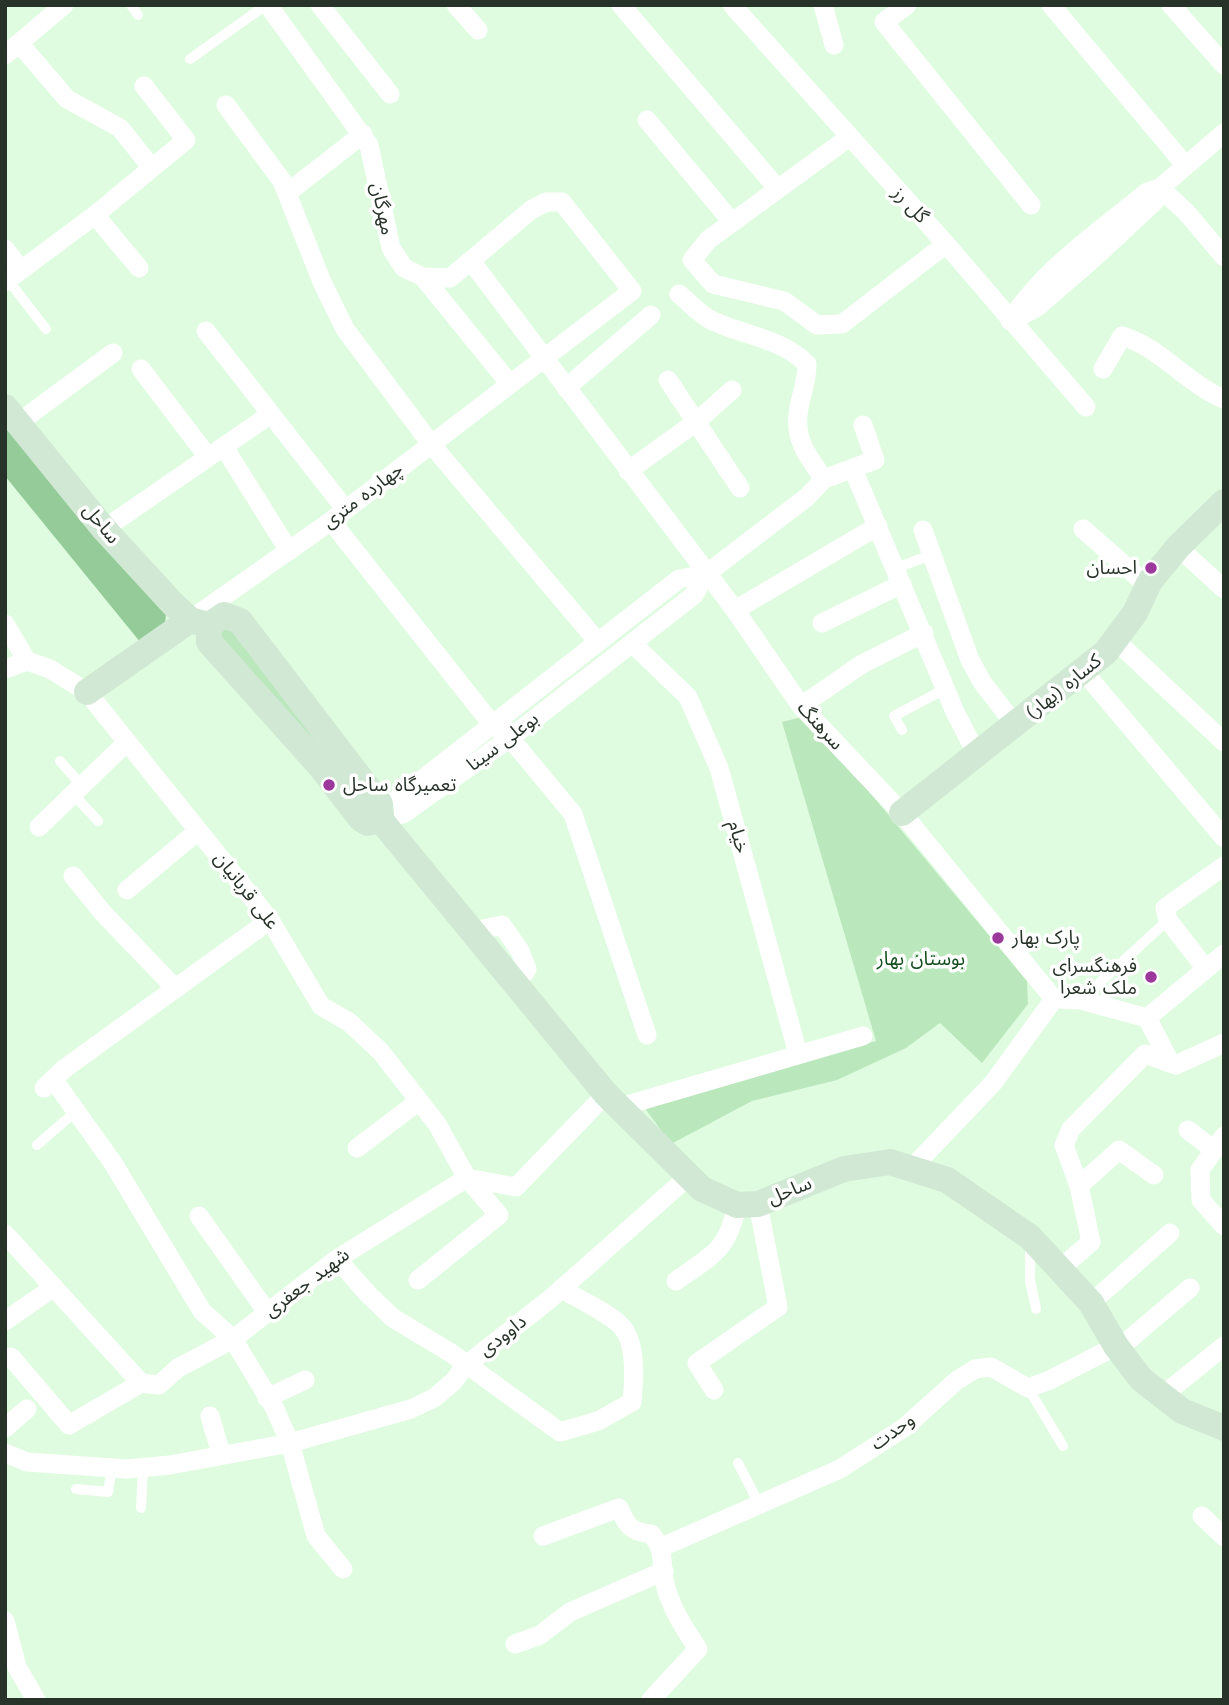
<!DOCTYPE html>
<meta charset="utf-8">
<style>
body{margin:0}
#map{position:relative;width:1229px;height:1705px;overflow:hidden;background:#dffce0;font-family:"Work Sans",sans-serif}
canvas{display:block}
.frame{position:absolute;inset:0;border:7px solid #273228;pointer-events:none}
</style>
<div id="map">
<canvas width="1229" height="1705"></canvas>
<div class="frame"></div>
</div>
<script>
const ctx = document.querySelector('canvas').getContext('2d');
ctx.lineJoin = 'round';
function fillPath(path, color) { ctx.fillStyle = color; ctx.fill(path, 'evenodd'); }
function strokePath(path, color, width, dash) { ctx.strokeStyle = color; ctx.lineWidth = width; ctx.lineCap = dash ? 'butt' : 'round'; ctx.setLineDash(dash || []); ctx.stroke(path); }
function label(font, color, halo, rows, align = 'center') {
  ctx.font = font + ' "Work Sans","Noto Sans Arabic",sans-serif'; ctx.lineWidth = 7; ctx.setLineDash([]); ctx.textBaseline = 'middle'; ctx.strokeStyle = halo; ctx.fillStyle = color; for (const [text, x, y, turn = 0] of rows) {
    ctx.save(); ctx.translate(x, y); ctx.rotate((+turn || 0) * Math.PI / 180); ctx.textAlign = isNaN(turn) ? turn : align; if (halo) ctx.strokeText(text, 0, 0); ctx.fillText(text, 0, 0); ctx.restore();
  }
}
const green = new Path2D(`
 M236 625 366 800 217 632Z
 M806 716 1027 981 1028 1004 982 1063 940 1023 906 1048 837 1080 752 1101 671 1144 644 1107 876 1041 782 722Z`);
const forest = new Path2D(`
 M5 419 166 614 164 635 145 648 5 476Z`);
const lane = new Path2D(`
 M131 5 138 15
 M190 59 266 5
 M8 280 46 329
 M896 568 931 555
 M902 730 894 716 945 689
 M60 761 82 786
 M73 794 98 821
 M1081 1000 1168 920
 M37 1145 75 1112
 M1030 1245V1280L1036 1309
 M1028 1388 1063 1446
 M738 1463 759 1504
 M76 1489 108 1492 112 1467
 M141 1508 143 1467`);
const street = new Path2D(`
 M320 5 390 94
 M456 5 478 30
 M621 5 778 189
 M732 5 946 244 1086 407
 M823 5 834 45
 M907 5 884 22 1031 205
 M1051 5 1186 166
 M1171 5 1224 65
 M19 43 67 99 120 128 152 168
 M5 55 64 5
 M226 105 282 181 322 282 345 329 431 444 598 642
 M647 120 732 222
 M1224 133 1160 188 1187 213 1224 257
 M848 138 708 240 692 260 713 284 784 301 817 325 842 324 946 244
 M1160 188 1155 201 1095 257 1036 308 1010 321C1043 269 1100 231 1147 192Z
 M287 193 363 134
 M95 215 139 268
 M5 249 21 270
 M471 261 735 610 801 706 902 813 1054 999 993 1083 911 1169
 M423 277 510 384
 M5 282 95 215 186 140 144 86
 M679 294C690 303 700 315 713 321 745 336 781 338 807 364 807 381 802 391 799 408 793 438 807 456 824 479
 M206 331 346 510
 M141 369 208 457
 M1103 369 1122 336C1160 347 1187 384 1224 399
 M668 380 740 488
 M566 388 651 315
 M18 423 113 353
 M224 447 289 551
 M853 469 955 712 977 755
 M628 471 696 422 732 390
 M331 521 491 723 510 738 573 814 647 1035
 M104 529 271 414
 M1083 529 1148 586
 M923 530 970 660 982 682 1016 726
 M1178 547 1224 589
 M735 610 878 526
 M190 620 331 521 632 291 562 202H546L531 210 450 278 423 277 404 268 391 248 369 145 268 5
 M822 623 902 584
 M5 624 27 661 50 669 87 692 270 920 321 1006 349 1022 381 1052 437 1124 467 1178 499 1215 418 1280
 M1115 640 1224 742
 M632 643 688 697 719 768 798 1054
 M5 669 27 661
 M1084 672 1224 838
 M801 706 862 664 924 633
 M379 818 403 814 510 738 694 595 706 574 807 497 824 479 875 460 863 425
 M379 818 392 803 679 579 706 574
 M39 827 127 742
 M73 876 103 913 176 989
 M127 890 198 831
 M474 931 502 925 520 951 527 969 517 984
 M1206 969 1224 954
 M1054 999 1081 1000 1147 1018 1206 969 1168 920 1165 908 1224 866
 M1147 1018 1169 1060
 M53 1079 113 1163 202 1311 233 1339 274 1407 290 1443 316 1536 343 1569
 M44 1088 64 1069 270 920
 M620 1107 863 1036
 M1188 1130 1214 1150
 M1224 1136 1200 1170 1201 1200 1224 1226
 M357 1148 419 1101
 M1079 1186 1119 1150 1154 1175
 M199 1216 267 1312
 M5 1234 141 1383
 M337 1259 368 1294 393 1318 451 1353 560 1432 598 1421 632 1402C634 1382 637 1344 622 1327 611 1314 577 1298 561 1289
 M1060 1269 1091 1242 1079 1186 1064 1145 1071 1129 1145 1054 1176 1065 1224 1043
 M676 1281C713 1254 727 1252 737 1205
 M1091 1303 1170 1233
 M5 1321 54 1287
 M1118 1349 1190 1288
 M11 1357 69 1425 141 1383 159 1385 178 1368 233 1339 337 1259 467 1178 516 1187 606 1094
 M714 1390 697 1363 778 1307 758 1204
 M1162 1396 1224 1346
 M267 1398 305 1380
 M210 1416 221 1454
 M5 1428 27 1409
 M5 1453 27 1462 127 1469 170 1465 290 1443 411 1409 434 1398 454 1381 465 1366 550 1299 689 1176
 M1202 1516 1224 1537
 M543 1536 619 1508C627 1526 631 1532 651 1534 666 1552 660 1559 664 1580 669 1605 684 1628 698 1649L651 1700
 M662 1547 840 1469 905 1427 956 1381 975 1369 991 1367 1028 1388 1050 1380 1116 1346
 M5 1621 17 1667 36 1700
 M515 1644 540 1635 570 1612 664 1571`);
const secondary = new Path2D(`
 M5 407 104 529 172 603 190 620 209 625
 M224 615 240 621 380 804 381 815 376 821 368 823 361 819 320 766 209 642V625Z
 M87 692 190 620
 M902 813 1106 652 1135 613 1150 581 1178 547 1224 502
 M379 818 606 1094 702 1189 737 1205 758 1204 844 1169 890 1162 947 1180 1030 1237 1091 1303 1116 1346 1141 1379 1182 1411 1224 1428`);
const markers = [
 [1151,568,7,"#9c379c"],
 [329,785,7,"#9c379c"],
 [998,938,7,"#9c379c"],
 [1151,977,7,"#9c379c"]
];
const streetNames = [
 ["گل رز",910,205,47],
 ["مهرگان",382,209,78],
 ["چهارده متری",363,496,-37],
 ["ساحل",101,524,50],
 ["کساره (بهار)",1064,687,-39],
 ["سرهنگ",820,726,48],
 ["بوعلی سینا",503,742,-37],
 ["خیام",738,837,75],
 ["علی قربانیان",246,891,52],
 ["ساحل",790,1191,-22],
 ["شهید جعفری",307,1283,-37],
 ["داوودی",503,1336,-38],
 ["وحدت",893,1432,-36]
];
const poiNames = [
 ["احسان",1137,568],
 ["تعمیرگاه ساحل",343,785,"left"],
 ["پارک بهار",1012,938,"left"],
 ["فرهنگسرای",1137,966],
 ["ملک شعرا",1137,988]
];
const parkNames = [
 ["بوستان بهار",921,959]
];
fillPath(green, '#bbe7bd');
fillPath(forest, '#94cb98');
strokePath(lane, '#fff', 10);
strokePath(street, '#fff', 19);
strokePath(secondary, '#d1e9d4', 26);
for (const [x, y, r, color] of markers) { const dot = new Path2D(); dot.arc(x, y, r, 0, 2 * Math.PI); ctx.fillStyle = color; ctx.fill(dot); strokePath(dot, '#fff', 2.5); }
label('19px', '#273228', '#fff', streetNames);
label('19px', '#273228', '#fff', poiNames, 'right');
label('19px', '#134d1e', '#fff', parkNames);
</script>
